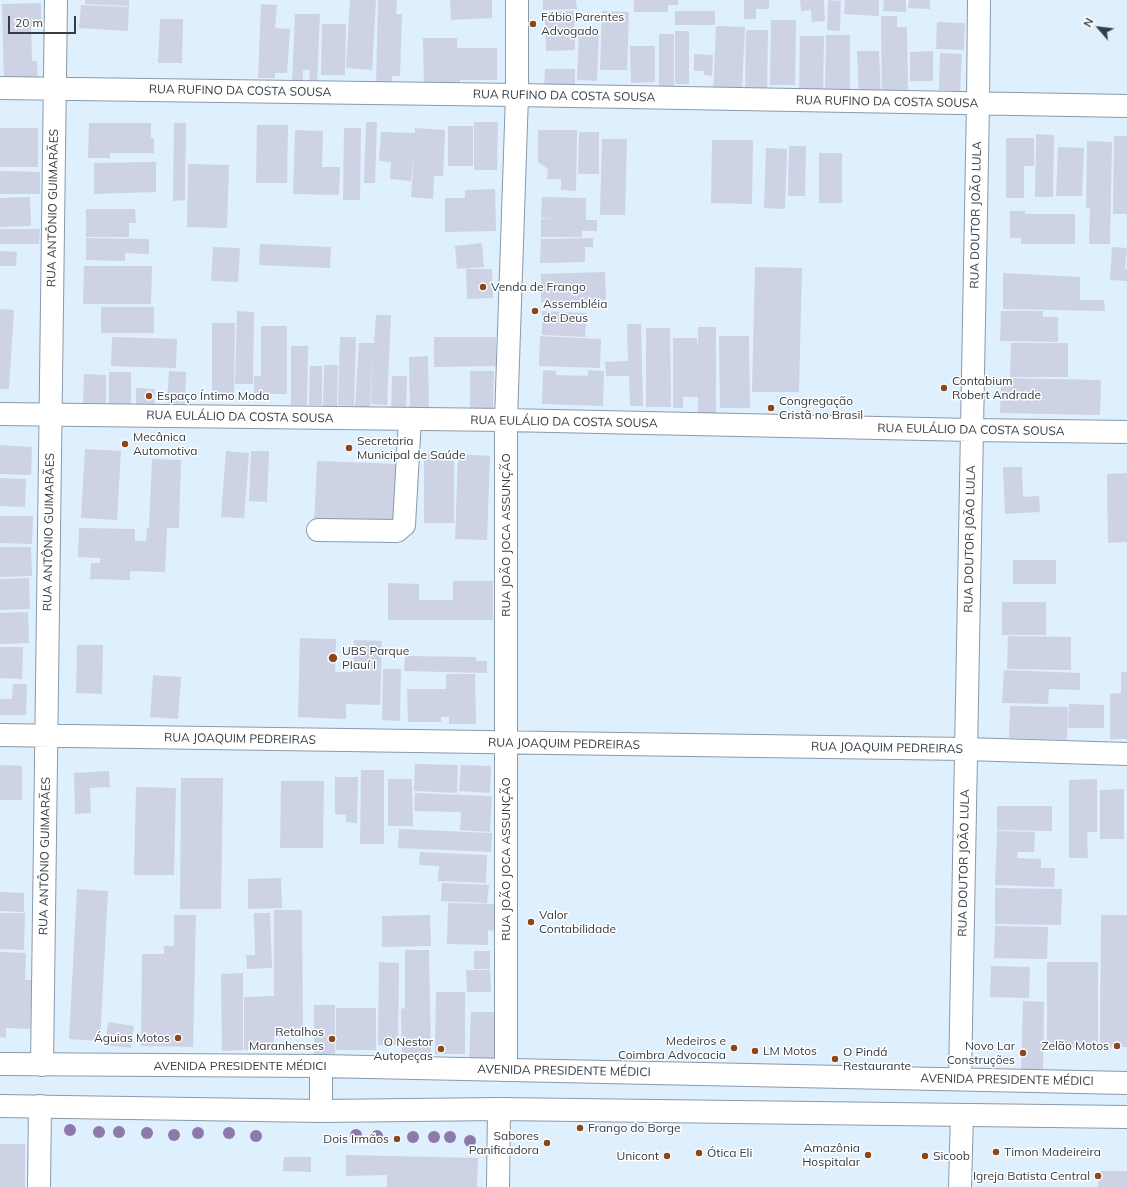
<!DOCTYPE html>
<meta charset="utf-8">
<style>
body{margin:0}
#map{position:relative;width:1127px;height:1187px;overflow:hidden;background:#deeffe;font-family:Mulish,sans-serif}
canvas{display:block}
.north{position:absolute;left:1079px;top:8px;width:40px;height:40px;-webkit-text-stroke:3px #fff;paint-order:stroke;rotate:298deg;font-size:11px;font-weight:700;line-height:16px;text-align:center;color:#353c42}
.north::after{content:'';display:block;margin:auto;width:14px;height:18px;background:#353c42;clip-path:polygon(50% 0,100% 100%,50% 72%,0 100%)}
.scale{position:absolute;left:8px;top:16px;width:68px;height:18px;box-sizing:border-box;border:2px solid #353c42;border-top:0;padding-left:5px;font-size:12px;line-height:14px;white-space:nowrap;color:#353c42;-webkit-text-stroke:3px #fff;paint-order:stroke}
</style>
<div id="map">
<canvas width="1127" height="1187"></canvas>
<div class="north">N</div>
<div class="scale">20 m</div>
</div>
<script>
const ctx = document.querySelector('canvas').getContext('2d');
ctx.lineJoin = 'round';
function fillPath(path, color) { ctx.fillStyle = color; ctx.fill(path, 'evenodd'); }
function strokePath(path, color, width, dash) { ctx.strokeStyle = color; ctx.lineWidth = width; ctx.lineCap = dash ? 'butt' : 'round'; ctx.setLineDash(dash || []); ctx.stroke(path); }
function label(font, color, halo, rows, align = 'center') {
  ctx.font = font + ' Mulish,sans-serif'; ctx.lineWidth = 3; ctx.setLineDash([]); ctx.textBaseline = 'middle'; ctx.strokeStyle = halo; ctx.fillStyle = color; for (const [text, x, y, turn = 0] of rows) {
    ctx.save(); ctx.translate(x, y); ctx.rotate((+turn || 0) * Math.PI / 180); ctx.textAlign = isNaN(turn) ? turn : align; if (halo) ctx.strokeText(text, 0, 0); ctx.fillText(text, 0, 0); ctx.restore();
  }
}
const building = new Path2D(`
 M85 0H129V6L85 4Z
 M350 0H376L372 70 346 68Z
 M378 0H397L396 14H402L400 76H392L391 87H376Z
 M450 0H492V18L451 20Z
 M543 0H576L577 9 543 10Z
 M634 0H678V5H668V12H634Z
 M744 0H769V9H756V19H744Z
 M800 0H824L825 21 812 22 811 10 801 11Z
 M828 0 841 1 840 31 827 30Z
 M845 0H879V16L844 14Z
 M884 0H906V12L883 11Z
 M909 0H930V9L908 8Z
 M41 3V25L31 26 32 61H37L38 82 4 83 2 4Z
 M261 4 277 5 275 28 290 29 287 73H275V78H258Z
 M81 5 129 7 128 31 79 28Z
 M574 11 575 50 546 51 545 12Z
 M602 11 629 12 627 70H600Z
 M675 11H715V25H675Z
 M295 14H320L317 85 309 84 310 70H303V82H292Z
 M881 16H897V27H907L908 98 882 99Z
 M160 19H183L182 63H158Z
 M771 20H796L795 85H770Z
 M937 22 965 23 964 50 936 49Z
 M322 24H346L345 75H321Z
 M716 26 745 27 742 90 713 93Z
 M579 30 599 31 597 81 577 80Z
 M746 30H768L767 95H745Z
 M675 31H689V84H675Z
 M659 34H674V92H659Z
 M826 35H850V90H841L825 95Z
 M800 36H824L823 98H799Z
 M423 38H457V48H497V80H460V90H424Z
 M630 46H655V82L631 83Z
 M857 51H879L881 98 859 99Z
 M933 51V81H910V52Z
 M940 53 962 54 960 91 939 90Z
 M694 54 713 55 712 76 704 75V71H694Z
 M545 69H575V87H544Z
 M366 122H377L375 183H364Z
 M474 122H498L497 170H474Z
 M89 123H151V138H154V153H110V158H88Z
 M174 123H186L185 200 173 201Z
 M257 125H288L287 183H256Z
 M448 126H473V166H448Z
 M0 128H38V167H0Z
 M344 128H361L360 200H343Z
 M415 128 445 130 443 176H434L433 199 411 197 414 152 411 181 390 179 391 162 379 161 381 132 415 133Z
 M295 130 323 131 322 167H340L339 195 293 194Z
 M538 130H577L576 191 561 190V179H547L548 169 538 162Z
 M579 132H599V174H578Z
 M1036 134 1054 135 1053 197H1035Z
 M1114 136H1127V214H1113Z
 M1006 138H1034V166H1024V198H1006Z
 M602 139H627L625 215H600Z
 M712 140H753L752 204 711 203Z
 M1087 141 1112 142 1110 244H1089L1090 208H1086Z
 M789 146H806L805 196H788Z
 M1058 147 1084 148 1082 196H1056Z
 M766 148 787 149 785 209 764 208Z
 M819 153H842V203H819Z
 M156 162V192L94 194V163Z
 M188 164 229 165 227 228 187 227Z
 M0 171 40 172V194H0Z
 M495 189 496 231 445 232V198H465V190Z
 M30 197 31 226 0 227V198Z
 M542 197 586 198V220H597V231H582V237H541V219H552L541 218Z
 M86 209H135L136 223H129V237H86Z
 M1010 211H1025V214H1075V244H1021V238H1010Z
 M0 229H40L39 244H0Z
 M86 238 149 239V254L125 253V261L86 260Z
 M593 238V247H585V262L540 263 541 239Z
 M482 243 484 267 457 269 455 246Z
 M260 244 331 247 330 268 259 265Z
 M213 247 240 248 238 282 211 281Z
 M1112 247 1127 248 1125 269H1127V281L1110 280Z
 M0 251 17 252 16 266H0Z
 M84 266H152L151 304H83Z
 M755 267 802 268 799 392H752Z
 M466 269H492L493 298 467 299Z
 M605 272 606 300 541 302V274Z
 M1003 273 1080 277V300H1104L1105 311 1003 309Z
 M101 307H154V333H101Z
 M0 309 14 310 9 389H0Z
 M237 311 254 312 253 384H235Z
 M542 311 587 313 585 337 542 335Z
 M1001 311H1043V317H1058V342L1000 341Z
 M376 315H391L387 405 371 404 373 350 370 408 355 407 359 343H374Z
 M212 323H235L234 393H212Z
 M627 324H641L643 406H630L629 376H606L605 362 628 361Z
 M261 326H287V394H254V376H261Z
 M698 327H716V417H698V397H683V408H673V338H697L698 349Z
 M646 328H670L671 407H646Z
 M540 336 601 339 600 368 539 366Z
 M719 336H749L750 408H720Z
 M112 337 177 339 176 368 111 366Z
 M340 337H356L354 406 338 405Z
 M434 337H496V366L434 367Z
 M1011 343H1068V377H1010Z
 M291 346H308L307 405H291Z
 M428 356 429 412H410L409 357Z
 M324 365H338L337 406H323Z
 M310 366H322V405H309Z
 M543 370 556 371V375L588 376V370L604 371 603 406 542 404Z
 M169 371 186 372 185 404 167 403Z
 M470 371H494L493 408H470Z
 M109 372H131V405H109Z
 M84 374 106 375V403H83Z
 M392 376H407L406 413H391Z
 M1001 378 1101 380 1100 415 1000 413Z
 M136 388 155 389 154 404H136Z
 M0 445 32 447 31 475 0 474Z
 M85 449 121 451 117 520 81 518Z
 M226 451 249 453 244 518 221 517Z
 M251 451H269L267 502 249 501Z
 M424 453H454V523H424Z
 M458 454 490 456 487 540 455 539Z
 M152 459 181 460 179 528H167L165 572 130 571V580L90 579 91 563H100V558L78 557 79 528 135 529V541H146L147 528H149Z
 M317 461 398 464 395 522 314 524Z
 M1003 467H1022L1023 497 1039 496 1040 512 1005 514Z
 M1127 473V542L1108 543 1107 474Z
 M0 478 26 479 25 507 0 506Z
 M0 516H33L32 544 0 543Z
 M0 547H31L32 576 0 577Z
 M1013 560H1056V584H1013Z
 M29 578 30 609 0 610V579Z
 M453 581H493V620H388V583L419 584V600H453Z
 M1002 602H1046V635H1002Z
 M28 612 29 643 0 644V613Z
 M1008 636 1071 637V670L1007 669Z
 M300 638 336 639 335 672H353L354 640 382 641 380 705 346 704V719L298 717Z
 M77 645H103L102 694 76 693Z
 M0 647H23L22 679 0 678Z
 M405 656 476 657V661H487V673L404 671Z
 M383 669H401L400 721 382 720Z
 M1004 670 1080 673V690L1049 689 1048 704 1002 703Z
 M1121 672H1127V739H1110V694L1121 693Z
 M446 674H475L476 724H449V717H441V722H408L407 689H446Z
 M153 675 181 677 178 719 150 717Z
 M13 684H27L26 715H0V699H12Z
 M1069 704 1104 705V728H1068Z
 M1010 706 1068 707 1067 740 1009 738Z
 M415 764 458 765 457 793 414 791Z
 M0 765 22 766V800H0Z
 M461 765 491 766 490 793 459 791Z
 M361 770H384V844H360Z
 M109 771 110 787 90 788 91 813 75 814 74 773Z
 M335 777H358L357 823 346 822V815L335 814Z
 M181 778H223L221 909H180Z
 M388 779H412L413 826H388Z
 M1097 779V832H1087L1088 858H1069V780Z
 M281 781H324L323 848H280Z
 M136 787 176 788 174 875H134Z
 M1124 789V839H1100V790Z
 M415 793 492 796 490 832 460 830 461 812 414 811Z
 M997 806H1052V831L997 830Z
 M399 829 492 833 491 852 398 848Z
 M997 831 1035 832 1034 852H1013H1018L1017 858 1041 859V868H1055L1054 887 995 885Z
 M420 852 487 855 486 883 438 881 439 866 419 865Z
 M281 878 282 908 248 909V879Z
 M442 883 489 885 487 903 441 901Z
 M995 888 1062 889 1061 925 995 924Z
 M77 889 108 891 100 1041 69 1039Z
 M0 892 24 893V912L0 911Z
 M448 903 495 904 494 931 488 930V945L447 944Z
 M274 910H302L303 1037H274V1050H244V997L274 996Z
 M0 913H25L24 950 0 949Z
 M254 913H270L272 968 247 969 246 955H255Z
 M174 915H196L193 1047 141 1046 142 954H164V946H174Z
 M430 915 431 946 382 947V916Z
 M1101 915H1127V1047H1100Z
 M995 926 1048 927 1047 959 994 958Z
 M405 950H429L431 1053H402L401 1009 405 1008Z
 M474 951H490V969H474Z
 M0 952 26 953 25 980H32L30 1029 6 1028V1038L0 1037Z
 M379 962 399 963 398 1045H378Z
 M1047 962H1098V1047L1047 1048Z
 M991 966 1030 967 1029 998 990 997Z
 M466 970H490L491 992H467Z
 M243 973V1050L222 1051 221 974Z
 M436 992H465V1054H435Z
 M1023 1001 1044 1002 1043 1072H1021Z
 M314 1005H335V1054H314Z
 M336 1008H376V1050H336Z
 M471 1012H496L494 1064 469 1063Z
 M108 1022 134 1026 131 1048 105 1045Z
 M0 1144H25V1187H0Z
 M346 1155 478 1158 477 1187H387V1175L346 1176Z
 M284 1157H311V1172L283 1171Z
 M1099 1171H1127V1187H1098Z`);
const minor = new Path2D(`
 M0 88 517 95 1127 106
 M0 414 506 420 972 430 1127 432
 M318 530 397 531 404 525 410 419
 M0 735 966 749 1127 754
 M42 1065 56 0
 M506 1070V420L517 95V0
 M960 1079 978 103 979 0
 M39 1187 40 1106
 M498 1187 499 1109
 M960 1187 962 1115`);
const major = new Path2D(`
 M0 1064 321 1066 1127 1083
 M0 1106 321 1111 499 1109 1127 1117
 M321 1111V1066`);
const trees = [
 [70,1130],
 [99,1132],
 [119,1132],
 [147,1133],
 [198,1133],
 [229,1133],
 [174,1135],
 [356,1135],
 [256,1136],
 [377,1136],
 [413,1137],
 [434,1137],
 [450,1137],
 [470,1141]
];
const markers = [
 [533,24,4,"#8b471a"],
 [483,287,4,"#8b471a"],
 [535,311,4,"#8b471a"],
 [944,388,4,"#8b471a"],
 [149,396,4,"#8b471a"],
 [771,408,4,"#8b471a"],
 [125,444,4,"#8b471a"],
 [349,448,4,"#8b471a"],
 [333,658,5,"#8b471a"],
 [531,922,4,"#8b471a"],
 [178,1038,4,"#8b471a"],
 [332,1039,4,"#8b471a"],
 [1117,1046,4,"#8b471a"],
 [734,1048,4,"#8b471a"],
 [441,1049,4,"#8b471a"],
 [755,1051,4,"#8b471a"],
 [1023,1053,4,"#8b471a"],
 [835,1059,4,"#8b471a"],
 [580,1128,4,"#8b471a"],
 [397,1139,4,"#8b471a"],
 [547,1143,4,"#8b471a"],
 [996,1152,4,"#8b471a"],
 [699,1153,4,"#8b471a"],
 [868,1155,4,"#8b471a"],
 [667,1156,4,"#8b471a"],
 [925,1156,4,"#8b471a"],
 [1098,1176,4,"#8b471a"]
];
const poiNames = [
 ["Fábio Parentes",541,17],
 ["Advogado",541,31],
 ["Venda de Frango",491,287],
 ["Assembléia",543,304],
 ["de Deus",543,318],
 ["Contabium",952,381],
 ["Robert Andrade",952,395],
 ["Espaço Íntimo Moda",157,396],
 ["Congregação",779,401],
 ["Cristã no Brasil",779,415],
 ["Mecânica",133,437],
 ["Automotiva",133,451],
 ["Secretaria",357,441],
 ["Municipal de Saúde",357,455],
 ["UBS Parque",342,651],
 ["PIauí I",342,665],
 ["Valor",539,915],
 ["Contabilidade",539,929],
 ["Retalhos",324,1032,"right"],
 ["Maranhenses",324,1046,"right"],
 ["Águias Motos",170,1038,"right"],
 ["Medeiros e",726,1041,"right"],
 ["Coimbra Advocacia",726,1055,"right"],
 ["O Nestor",433,1042,"right"],
 ["Autopeças",433,1056,"right"],
 ["Novo Lar",1015,1046,"right"],
 ["Construções",1015,1060,"right"],
 ["Zelão Motos",1109,1046,"right"],
 ["LM Motos",763,1051],
 ["O Pindá",843,1052],
 ["Restaurante",843,1066],
 ["Frango do Borge",588,1128],
 ["Sabores",539,1136,"right"],
 ["Panificadora",539,1150,"right"],
 ["Dois Irmãos",389,1139,"right"],
 ["Amazônia",860,1148,"right"],
 ["Hospitalar",860,1162,"right"],
 ["Timon Madeireira",1004,1152],
 ["Ótica Eli",707,1153],
 ["Unicont",659,1156,"right"],
 ["Sicoob",933,1156],
 ["Igreja Batista Central",1090,1176,"right"]
];
const streetNames = [
 ["RUA RUFINO DA COSTA SOUSA",240,91,1],
 ["RUA RUFINO DA COSTA SOUSA",564,96,1],
 ["RUA RUFINO DA COSTA SOUSA",887,102,1],
 ["RUA ANTÔNIO GUIMARÃES",53,208,-89],
 ["RUA DOUTOR JOÃO LULA",976,215,-89],
 ["RUA EULÁLIO DA COSTA SOUSA",240,417,1],
 ["RUA EULÁLIO DA COSTA SOUSA",564,422,1],
 ["RUA EULÁLIO DA COSTA SOUSA",971,430,1],
 ["RUA ANTÔNIO GUIMARÃES",49,532,-89],
 ["RUA JOÃO JOCA ASSUNÇÃO",506,535,-90],
 ["RUA DOUTOR JOÃO LULA",970,539,-89],
 ["RUA JOAQUIM PEDREIRAS",240,739,1],
 ["RUA JOAQUIM PEDREIRAS",564,744,1],
 ["RUA JOAQUIM PEDREIRAS",887,748,1],
 ["RUA ANTÔNIO GUIMARÃES",45,856,-89],
 ["RUA JOÃO JOCA ASSUNÇÃO",506,859,-90],
 ["RUA DOUTOR JOÃO LULA",964,863,-89],
 ["AVENIDA PRESIDENTE MÉDICI",240,1066],
 ["AVENIDA PRESIDENTE MÉDICI",564,1071,1],
 ["AVENIDA PRESIDENTE MÉDICI",1007,1080,1]
];
fillPath(building, '#ced2e5');
strokePath(minor, '#8a9aa8', 24);
strokePath(major, '#8a9aa8', 24);
strokePath(minor, '#fff', 22);
strokePath(major, '#fff', 22);
ctx.fillStyle = '#8e79ab';
for (const [x, y] of trees) { ctx.beginPath(); ctx.arc(x, y, 6, 0, 2 * Math.PI); ctx.fill(); }
for (const [x, y, r, color] of markers) { const dot = new Path2D(); dot.arc(x, y, r, 0, 2 * Math.PI); ctx.fillStyle = color; ctx.fill(dot); strokePath(dot, '#fff', 1.5); }
label('12px', '#353c42', '#fff', poiNames, 'left');
label('12px', '#353c42', '#fff', streetNames);
</script>
